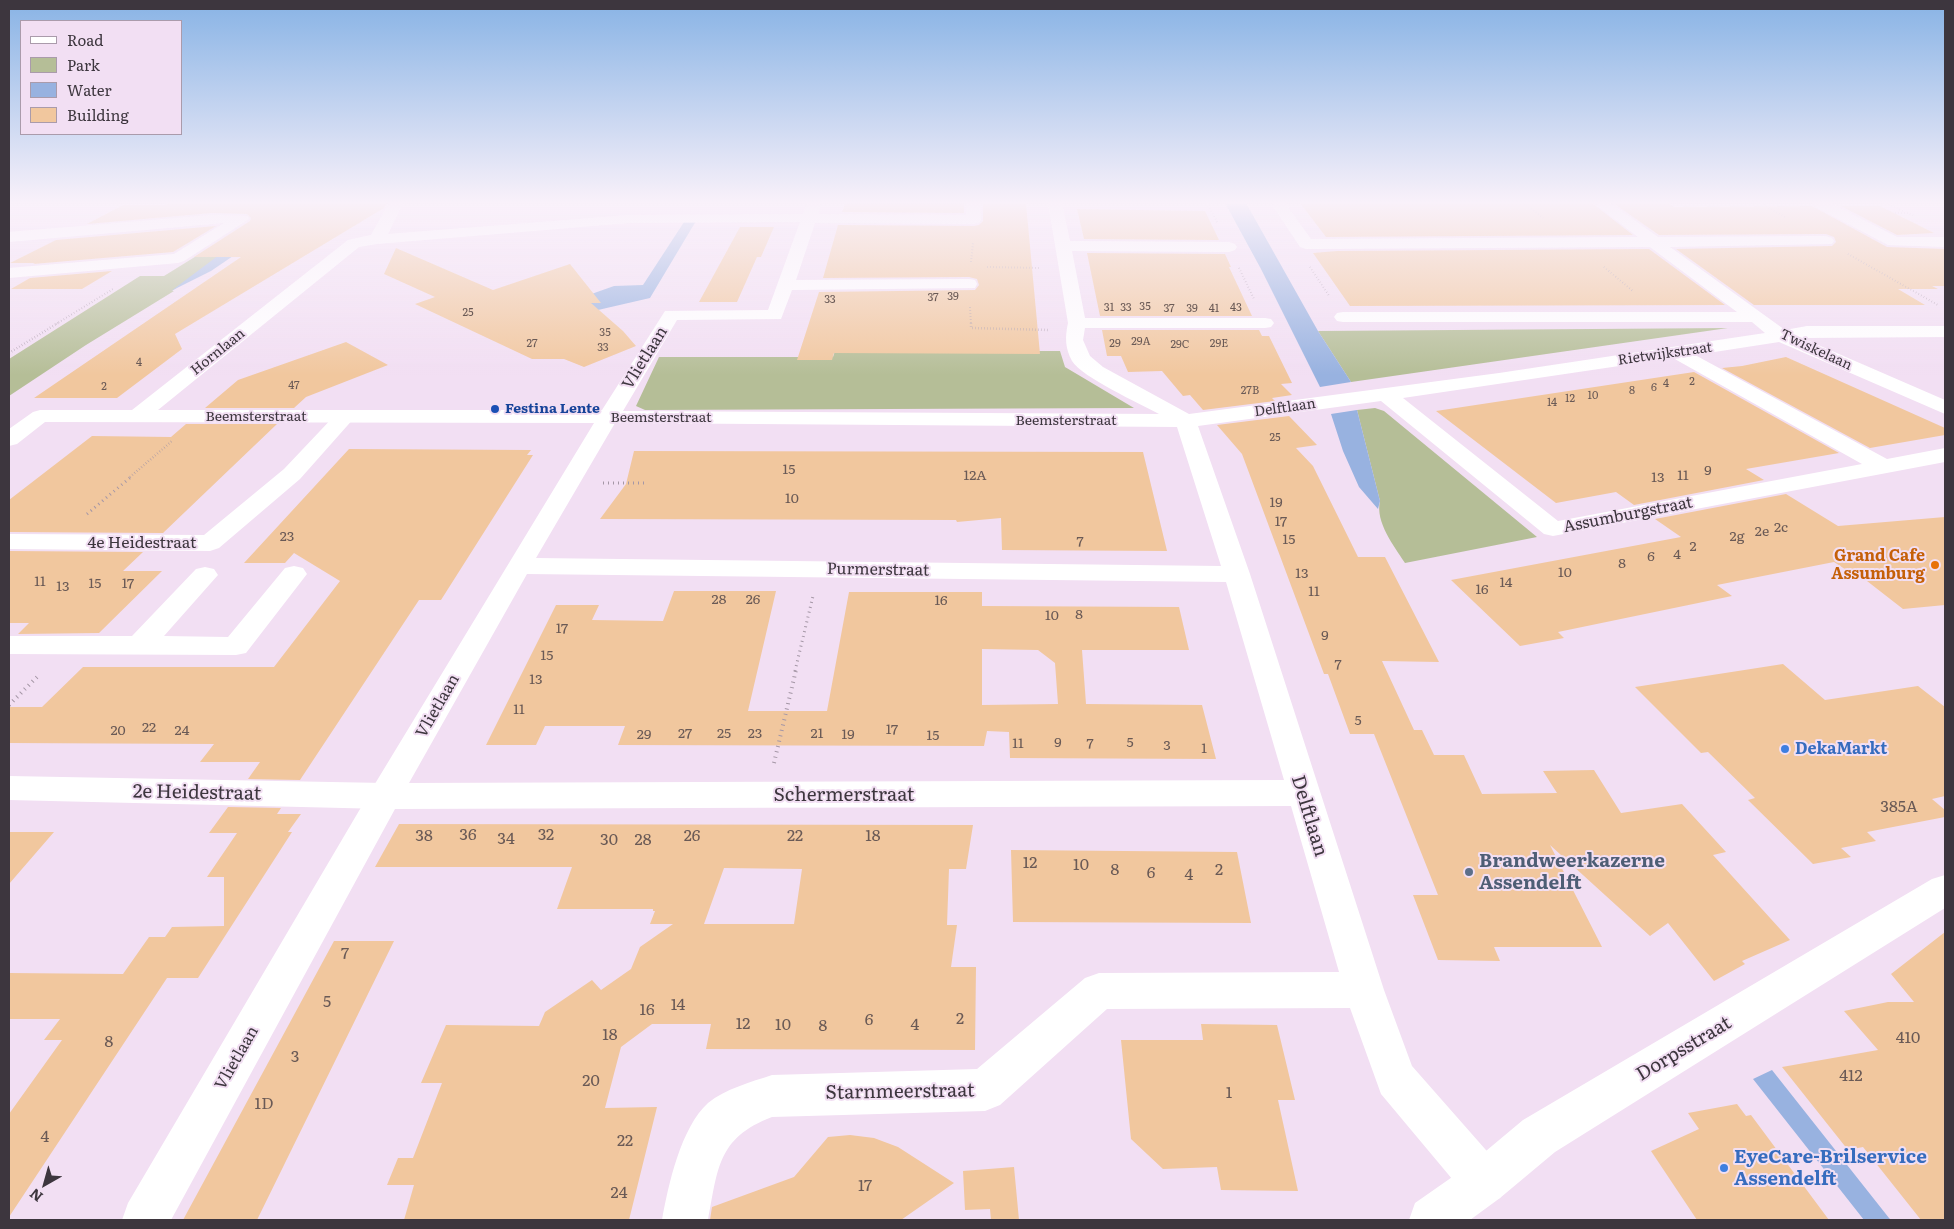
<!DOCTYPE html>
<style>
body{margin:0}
#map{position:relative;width:1954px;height:1229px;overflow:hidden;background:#f2dff3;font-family:Literata,serif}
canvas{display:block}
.frame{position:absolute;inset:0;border:10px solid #3d363e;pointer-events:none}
.legend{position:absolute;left:20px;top:20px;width:162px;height:115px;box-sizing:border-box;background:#f2dff3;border:1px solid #aa9bab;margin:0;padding:6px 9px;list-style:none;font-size:15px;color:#3d363e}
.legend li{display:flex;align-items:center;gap:10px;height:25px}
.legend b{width:25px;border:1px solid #aa9bab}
.north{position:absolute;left:20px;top:1159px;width:50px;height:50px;-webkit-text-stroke:4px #f2dff3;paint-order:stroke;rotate:218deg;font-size:14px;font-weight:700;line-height:20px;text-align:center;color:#3d363e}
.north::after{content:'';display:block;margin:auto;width:18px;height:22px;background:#3d363e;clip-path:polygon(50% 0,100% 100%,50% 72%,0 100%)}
</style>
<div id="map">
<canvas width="1954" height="1229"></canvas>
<div class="frame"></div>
<ul class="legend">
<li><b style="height:6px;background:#fff"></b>Road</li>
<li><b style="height:14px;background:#b5be97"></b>Park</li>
<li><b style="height:14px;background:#98b2e0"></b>Water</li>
<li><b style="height:14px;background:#f1c79e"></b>Building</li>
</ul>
<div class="north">N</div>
</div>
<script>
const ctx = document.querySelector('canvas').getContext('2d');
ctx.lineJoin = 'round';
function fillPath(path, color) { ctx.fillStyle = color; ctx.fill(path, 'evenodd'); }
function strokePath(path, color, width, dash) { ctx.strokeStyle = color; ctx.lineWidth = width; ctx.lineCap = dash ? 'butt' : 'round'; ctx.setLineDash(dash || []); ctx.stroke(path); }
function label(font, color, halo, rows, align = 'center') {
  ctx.font = font + ' Literata,serif'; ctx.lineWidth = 4; ctx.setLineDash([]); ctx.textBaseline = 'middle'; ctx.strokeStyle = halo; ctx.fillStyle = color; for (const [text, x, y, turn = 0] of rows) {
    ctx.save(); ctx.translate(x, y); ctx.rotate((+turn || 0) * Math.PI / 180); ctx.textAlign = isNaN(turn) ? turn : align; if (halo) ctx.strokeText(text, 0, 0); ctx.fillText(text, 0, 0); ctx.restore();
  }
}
const green = new Path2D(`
 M279 215 172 291H174L86 345 9 396V359L140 276H164L240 229Z
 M1728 328 1351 382 1318 331Z
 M835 351H1060L1065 367 1134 408 645 410 636 406 659 357H833Z
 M1375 408 1384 411 1537 537 1405 563C1394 546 1375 522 1380 501L1357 410Z`);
const water = new Path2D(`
 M299 203H311L211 271 171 291 219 255Z
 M1225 203H1246L1318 331 1351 382 1320 387 1261 269Z
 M696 221 650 298 559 319 552 308 614 286 643 285 684 222Z
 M1357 410 1380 501 1378 509 1359 487 1343 451 1331 414Z
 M1772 1070 1889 1218 1891 1220H1864L1753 1079Z`);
const building = new Path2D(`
 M169 203H387L384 208 175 334 182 349 117 398H34L241 257H194L250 221 251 218 247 214 212 213 87 224 123 205H165Z
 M983 203H1026L1040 354 834 353 832 360H797L819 292 975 290 979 285 977 279 969 277 823 278 838 225 974 226 979 225 983 221Z
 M1300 203H1592L1633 235 1326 237Z
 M1613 203H1668L1674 207 1812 206 1887 247 1945 249V286H1932L1938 289H1898L1925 305H1754L1676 249 1832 246 1836 242 1834 237 1826 234 1659 235Z
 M845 204H964V213L842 212Z
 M1841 206H1880L1934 233 1897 235Z
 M1077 209 1205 211 1219 240 1084 239Z
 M216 226 173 252 33 264 35 263H10L56 240Z
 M740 227H774L761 257H757L737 302H699Z
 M396 248 493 290 570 264 601 303H591L623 331 636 346 584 367 564 359H532L415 304 435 297 384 274Z
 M1649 249 1725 305 1350 306 1313 253 1337 251Z
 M1087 253 1225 254 1231 267H1229L1252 316H1100Z
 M112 271 82 289H11L30 278Z
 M1102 330H1259L1262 336H1269L1292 383 1281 384 1292 395 1272 398 1275 401 1203 410 1190 395 1183 396 1162 371 1128 372 1121 356H1107Z
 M346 342 388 365 306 397 294 408H205L238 380Z
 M1786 357 1945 428V435L1870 448 1722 368 1742 366Z
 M1694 372 1839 453 1746 469 1764 480 1634 505 1616 492 1556 503 1436 411Z
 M1289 416 1317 445 1296 448 1313 466 1358 557H1385L1439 662 1382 661 1414 730H1422L1434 755H1464L1482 794 1557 793 1543 771 1594 770 1621 813 1682 804 1726 852 1713 855 1790 940 1742 961 1745 964 1714 981 1668 923 1650 936 1550 845 1602 947H1494L1500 961 1438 960 1413 895H1438L1374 734H1350L1328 674H1324L1242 454 1217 425Z
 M186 424H277L163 533 9 532V500L92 436 171 437Z
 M349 449 531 450 527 455H533L441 600H419L300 780 248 779 260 762H200L214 744 9 743V707H42L83 667H274L340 581 294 553 285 563H244Z
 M634 451 1143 452 1167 551 1002 550 1001 518 957 522 956 520 600 519 626 484Z
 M1786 494 1838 526 1945 517V605L1903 609 1858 574 1854 575 1834 562 1717 585 1732 596 1558 632 1564 638 1520 646 1451 580 1681 537 1655 519Z
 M9 551 143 552 123 571H162L99 633 18 634 29 623H9Z
 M674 591H776L748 711H827L849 592H982V606L1179 607 1189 650H1082L1086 704 1202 705 1216 759 1010 758 1009 732 987 731 984 746 618 745 625 726H545L536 745H486L556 605H599L592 620 663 621ZM982 649 1038 650 1055 663 1058 704 982 705Z
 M1783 664 1825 700 1918 686 1945 707V796L1932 799 1945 810V817L1867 832 1876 841 1841 848 1851 857 1813 864 1748 800 1755 798 1708 752 1701 753 1635 687Z
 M228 807 281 808 277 814H301L288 832H292L198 978H167L9 1217V1114L62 1040H44L60 1019H9V973L123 974 149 937H165L172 927 224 926V877H207L237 833H209Z
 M399 824 973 825 966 869H949L947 925H957L951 967H976L975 1050 706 1049 711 1024H652L621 1047 605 1108 657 1107 629 1220H404L414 1185H387L398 1158H413L442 1083H421L446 1025 539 1026 545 1012 592 980 601 990 631 969 640 947 673 924H650L655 911H653V909H557L572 867H375ZM724 868 802 869 794 924H704Z
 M9 832H54L9 884Z
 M1011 850 1237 852 1251 923 1013 922Z
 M1945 932V1220H1921L1863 1147 1848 1150 1782 1067 1878 1050 1844 1011 1888 1002H1914L1891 974Z
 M334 941H394L257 1220H183Z
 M1201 1024 1277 1025 1295 1100H1278L1298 1191 1221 1190 1217 1167 1163 1169 1131 1139 1121 1040H1203Z
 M1737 1104 1746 1116 1751 1115 1829 1220H1697L1651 1151 1699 1129 1688 1113Z
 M850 1135 874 1138 898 1147 954 1183 901 1220H710L712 1207 794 1177 828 1137Z
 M1014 1167 1019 1220H991L990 1209 965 1210 963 1171Z`);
const pathFar3 = new Path2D(`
 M1207 203 1217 222
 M1524 203 1543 218
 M1761 203 1785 217
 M1886 203 1905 212
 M1895 213H1908L1915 216
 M1848 254 1938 305
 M971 262 973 243
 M987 267 1041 268
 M1310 267 1330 297
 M1604 267 1634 292
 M1239 268 1254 299
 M970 307 971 324
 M56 324 113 289`);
const pathFar2 = new Path2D(`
 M971 323V328L1049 330
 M9 353 58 323
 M130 477 172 441`);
const pathFar1 = new Path2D(`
 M603 483H645
 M87 514 132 476
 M795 671 813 596`);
const path = new Path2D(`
 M9 705 40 674
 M774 763 796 670`);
const pedestrian = new Path2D(`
 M344 411 351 413 355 417 300 479 219 548 210 551 9 549V534L204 535 284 469 337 413Z
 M9 776 385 783 397 787 402 796 397 805 385 809 9 800Z`);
const minor = new Path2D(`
 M389 203H403L388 234 629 215 803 214 807 203H821L818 214 966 215V203H980L981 220 979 223 974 224 815 223 796 280 969 279 975 280 977 284 975 288 792 290 781 319 677 320 623 411 1159 414C1139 403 1083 378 1072 361 1065 348 1065 337 1068 323L1048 203H1062L1070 241 1229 242 1235 244 1237 247 1235 250 1229 252 1072 251 1085 318H1265L1271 319 1274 323 1271 327 1265 328H1085L1083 340 1090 356 1103 367 1189 414 1499 373 1765 333 1752 322H1343L1337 321 1334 317 1337 313 1343 312H1737L1650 247 1306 249 1300 247 1271 203H1285L1311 239 1638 237 1594 203H1610L1658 237 1826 236 1832 238 1834 241 1832 244 1670 247 1785 330 1807 326H1945V337L1802 338 1945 400V414L1779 342 1695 355 1887 459 1945 448V462L1553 536 1544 534 1381 401 1198 426 1250 574 1384 990 1412 1066 1500 1166 1507 1182 1500 1198 1484 1205 1468 1198 1381 1094 1350 1008 1107 1009 1000 1105 985 1111 772 1117C717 1138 718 1169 708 1220H662C668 1186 681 1127 708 1103 725 1089 751 1082 772 1075L977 1069 1085 978 1099 973 1339 972 1291 806 395 809 171 1220H122L128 1203 373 787 594 423 45 422 17 444 9 446V429L33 412 40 410H132L348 240 371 235ZM800 222 768 310 665 311 602 410H158L359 247 377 244 629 223ZM1673 358 1862 464 1558 521 1403 398ZM615 423 1177 427 1221 566 536 558ZM527 574 1226 582 1284 780 409 783Z
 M1812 203H1830L1897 237H1945V247L1888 245 1814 206Z
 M212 215 247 216 249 219 184 261 178 263 9 278V268L174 254 224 223 9 242V232Z
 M294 566 303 568 307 574 246 653 236 655 9 654V636H132L196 569 205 567 214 569 218 575 164 636 228 637 285 568Z`);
const tertiary = new Path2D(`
 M1945 875V908L1555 1152 1500 1198 1470 1220H1409L1415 1203 1468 1166 1523 1120 1932 879Z`);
const markers = [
 [495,409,5,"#1a4fb4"],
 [1935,565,5,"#e8710a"],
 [1785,749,5,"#3f7fe0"],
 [1469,872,5,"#5c6f8a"],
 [1724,1168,5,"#3f7fe0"]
];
const farNumbernames = [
 ["39",953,297],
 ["37",933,298],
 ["33",830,300],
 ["35",1145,307],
 ["31",1109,308],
 ["33",1126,308],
 ["43",1236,308],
 ["37",1169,309],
 ["39",1192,309],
 ["41",1214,309],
 ["25",468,313],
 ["35",605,333],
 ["29A",1141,342],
 ["27",532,344],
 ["29",1115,344],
 ["29E",1219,344],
 ["29C",1180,345],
 ["33",603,348],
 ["4",139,363],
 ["2",1692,382],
 ["4",1666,384],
 ["47",294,386],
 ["2",104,387],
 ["6",1654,388],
 ["27B",1250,391],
 ["8",1632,391],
 ["10",1593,396],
 ["12",1570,399],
 ["14",1552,403],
 ["25",1275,438]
];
const farStreetnames = [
 ["Twiskelaan",1816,350,25],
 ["Hornlaan",218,352,-39],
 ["Rietwijkstraat",1665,354,-8],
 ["Delftlaan",1285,408,-8],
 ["Beemsterstraat",256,417],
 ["Beemsterstraat",661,418],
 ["Beemsterstraat",1066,421]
];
const farTransitnames = [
 ["Festina Lente",505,409]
];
const numberNames = [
 ["15",789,470],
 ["9",1708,471],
 ["12A",975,476],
 ["11",1683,476],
 ["13",1658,478],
 ["10",792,499],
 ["19",1276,503],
 ["17",1281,522],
 ["2c",1781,528],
 ["2e",1762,532],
 ["23",287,537],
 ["2g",1737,537],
 ["15",1289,540],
 ["7",1080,542],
 ["2",1693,547],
 ["4",1677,555],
 ["6",1651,557],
 ["8",1622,564],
 ["10",1565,573],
 ["13",1302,574],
 ["11",40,582],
 ["14",1506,583],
 ["15",95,584],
 ["17",128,584],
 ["13",63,587],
 ["16",1482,590],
 ["11",1314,592],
 ["28",719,600],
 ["26",753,600],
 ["16",941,601],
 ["8",1079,615],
 ["10",1052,616],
 ["17",562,629],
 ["9",1325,636],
 ["15",547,656],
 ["7",1338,665],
 ["13",536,680],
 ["11",519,710],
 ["5",1358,721],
 ["22",149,728],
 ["17",892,730],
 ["20",118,731],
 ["24",182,731],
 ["27",685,734],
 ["25",724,734],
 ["23",755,734],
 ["21",817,734],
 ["29",644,735],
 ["19",848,735],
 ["15",933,736],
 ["9",1058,743],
 ["5",1130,743],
 ["11",1018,744],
 ["7",1090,744],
 ["3",1167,746],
 ["1",1204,749]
];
const streetNames = [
 ["Vlietlaan",645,358,-58],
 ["Assumburgstraat",1628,515,-11],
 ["4e Heidestraat",142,543],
 ["Purmerstraat",878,570,1],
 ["Vlietlaan",438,706,-60],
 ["Vlietlaan",237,1058,-60]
];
const foodNames = [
 ["Grand Cafe",1925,556],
 ["Assumburg",1925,574]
];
const shopNames = [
 ["DekaMarkt",1795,749]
];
const nearNumbernames = [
 ["385A",1899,807],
 ["36",468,835],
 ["32",546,835],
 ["38",424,836],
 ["26",692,836],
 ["22",795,836],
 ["18",873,836],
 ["34",506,839],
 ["30",609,840],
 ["28",643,840],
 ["12",1030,863],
 ["10",1081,865],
 ["8",1115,870],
 ["2",1219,870],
 ["6",1151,873],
 ["4",1189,875],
 ["7",345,954],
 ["5",327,1002],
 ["14",678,1005],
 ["16",647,1010],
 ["2",960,1019],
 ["6",869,1020],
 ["12",743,1024],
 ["10",783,1025],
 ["4",915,1025],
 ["8",823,1026],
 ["18",610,1035],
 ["410",1908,1038],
 ["8",109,1042],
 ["3",295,1057],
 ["412",1851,1076],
 ["20",591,1081],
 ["1",1229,1093],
 ["1D",264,1104],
 ["4",45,1137],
 ["22",625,1141],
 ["17",865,1186],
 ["24",619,1193]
];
const nearStreetnames = [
 ["2e Heidestraat",197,793,1],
 ["Schermerstraat",844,795],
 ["Delftlaan",1309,816,73],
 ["Dorpsstraat",1684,1049,-31],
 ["Starnmeerstraat",900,1092,-1]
];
const nearServicenames = [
 ["Brandweerkazerne",1479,861],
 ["Assendelft",1479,883]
];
const nearShopnames = [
 ["EyeCare-Brilservice",1734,1157],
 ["Assendelft",1734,1179]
];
fillPath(green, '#b5be97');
fillPath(water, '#98b2e0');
fillPath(building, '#f1c79e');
strokePath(pathFar3, '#a597a6', 2, [0.5, 2.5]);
strokePath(pathFar2, '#a597a6', 2.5, [0.5, 2.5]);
strokePath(pathFar1, '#a597a6', 3, [1, 4]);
strokePath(path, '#a597a6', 4, [1, 4.5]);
fillPath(pedestrian, '#fff');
fillPath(minor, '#fff');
fillPath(tertiary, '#fff');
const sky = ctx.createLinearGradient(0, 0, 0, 375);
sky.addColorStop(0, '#88b3e5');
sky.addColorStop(0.54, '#f9f1fa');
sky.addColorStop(1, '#f9f1fa00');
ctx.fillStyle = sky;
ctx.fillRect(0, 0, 1954, 375);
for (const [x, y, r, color] of markers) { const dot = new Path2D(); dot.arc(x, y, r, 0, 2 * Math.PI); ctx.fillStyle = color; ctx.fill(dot); strokePath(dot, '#f2dff3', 2); }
label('11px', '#6a5a56', null, farNumbernames);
label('14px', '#3d363e', '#f2dff3', farStreetnames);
label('bold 14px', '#164399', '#f2dff3', farTransitnames, 'left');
label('14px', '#6a5a56', null, numberNames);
label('16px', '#3d363e', '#f2dff3', streetNames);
label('bold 16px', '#c56008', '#f2dff3', foodNames, 'right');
label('bold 16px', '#366cbe', '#f2dff3', shopNames, 'left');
label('16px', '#6a5a56', null, nearNumbernames);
label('19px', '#3d363e', '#f2dff3', nearStreetnames);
label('bold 19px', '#4e5e75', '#f2dff3', nearServicenames, 'left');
label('bold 19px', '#366cbe', '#f2dff3', nearShopnames, 'left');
</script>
